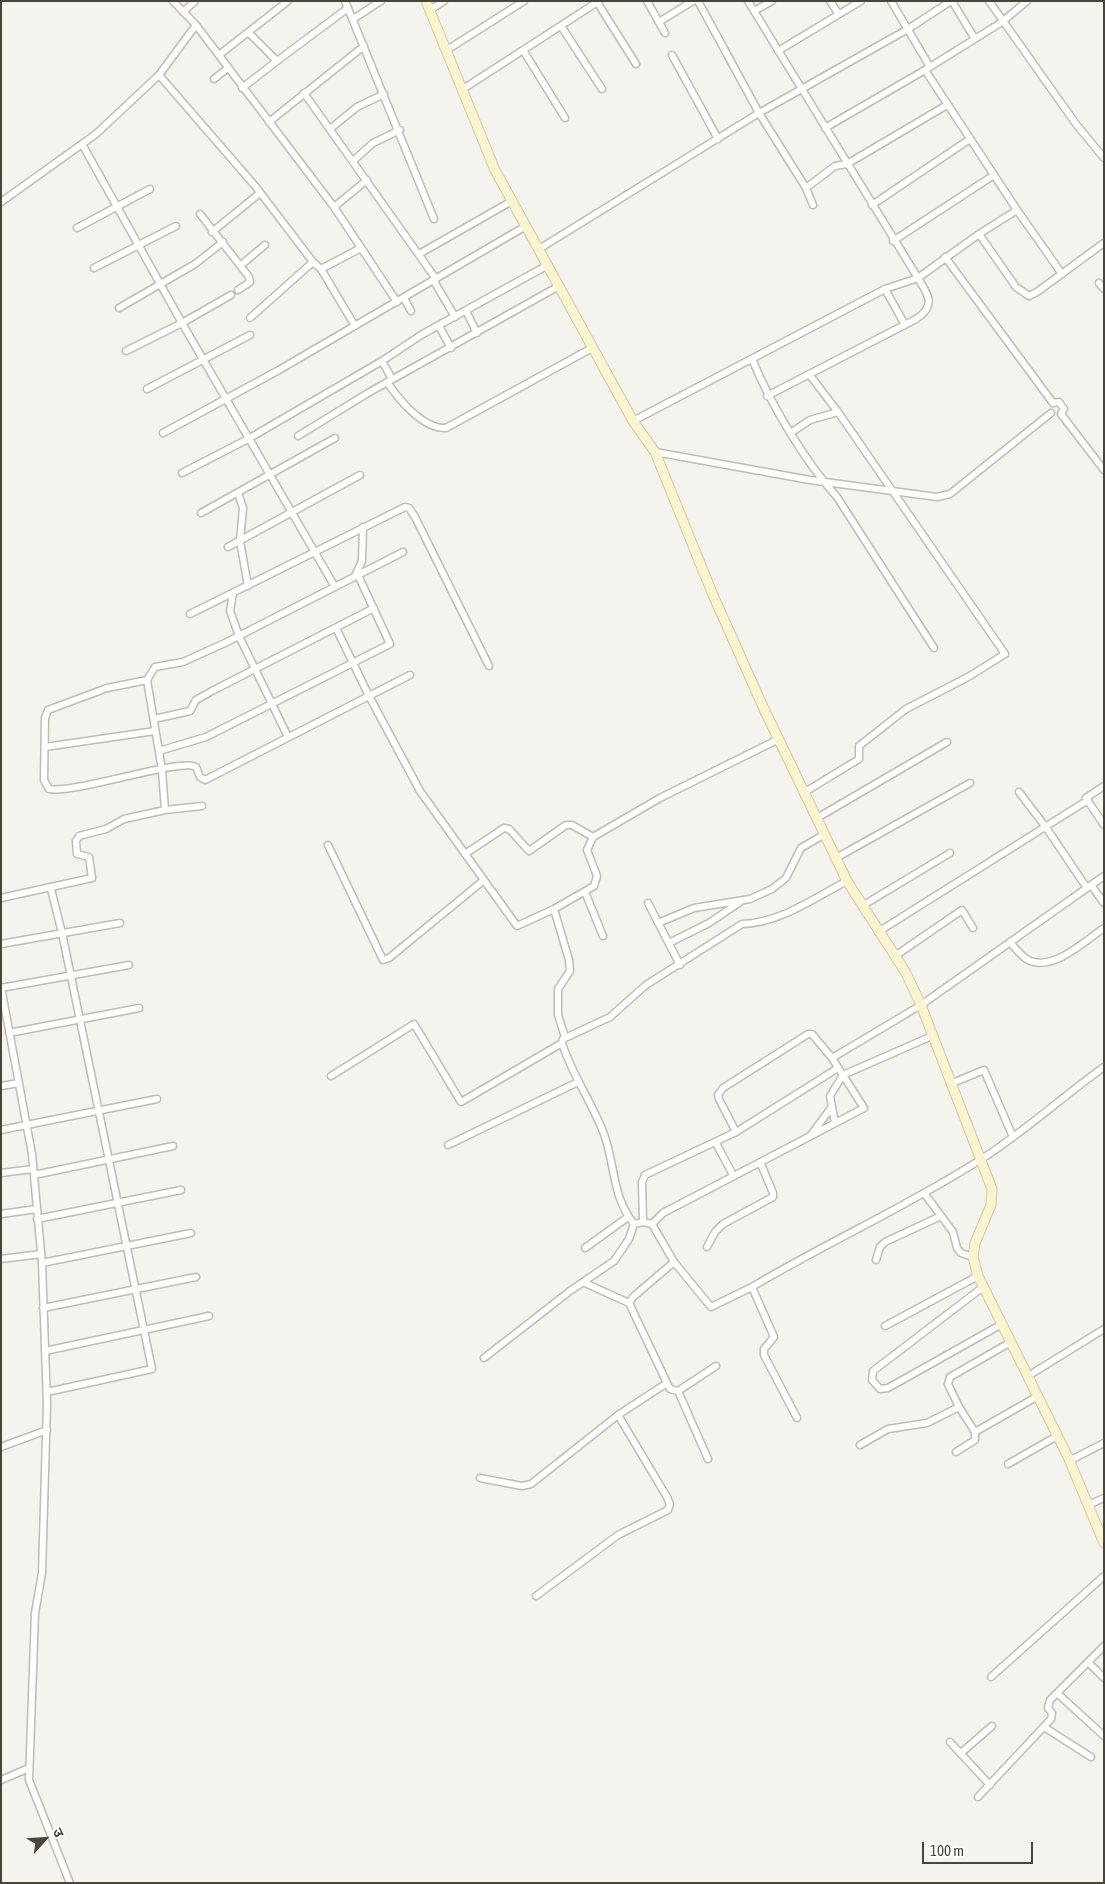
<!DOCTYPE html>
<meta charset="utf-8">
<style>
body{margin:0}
#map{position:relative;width:1105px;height:1884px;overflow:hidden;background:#f5f3ed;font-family:"Asap Condensed","Noto Sans Devanagari",sans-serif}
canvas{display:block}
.frame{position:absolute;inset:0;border:2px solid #49453a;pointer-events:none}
.north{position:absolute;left:20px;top:1814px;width:50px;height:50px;-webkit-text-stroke:4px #fff;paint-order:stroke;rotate:64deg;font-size:14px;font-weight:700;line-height:20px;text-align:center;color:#49453a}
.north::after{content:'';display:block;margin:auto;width:18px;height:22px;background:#49453a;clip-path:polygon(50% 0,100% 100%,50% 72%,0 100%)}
.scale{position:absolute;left:922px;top:1842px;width:111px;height:22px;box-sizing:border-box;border:2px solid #49453a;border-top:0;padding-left:6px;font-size:15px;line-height:18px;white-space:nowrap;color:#49453a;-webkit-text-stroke:4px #fff;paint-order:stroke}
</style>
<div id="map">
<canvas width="1105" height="1884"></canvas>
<div class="frame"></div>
<div class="north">उ</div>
<div class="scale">100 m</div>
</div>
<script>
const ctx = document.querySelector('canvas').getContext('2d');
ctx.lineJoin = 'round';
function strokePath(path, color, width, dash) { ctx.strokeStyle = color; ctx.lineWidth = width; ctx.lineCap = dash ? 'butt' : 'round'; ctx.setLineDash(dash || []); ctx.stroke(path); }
const street = new Path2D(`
 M345 1 434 219
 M647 1 665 33
 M698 1 759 113 806 188 813 205
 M748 1 754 11
 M830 1 838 13
 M891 1 930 67
 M952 1 975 39
 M989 1 1076 124 1104 158
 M597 2 636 64
 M430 10 444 1
 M183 12 195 1
 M353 19 381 1
 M659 22 693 1
 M196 25 334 207 397 302
 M561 26 602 89
 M248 32 277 61 348 8
 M447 50 524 1
 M523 50 565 118
 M778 51 861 1
 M219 55 288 1
 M672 55 718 139
 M159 75 256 187 313 262 321 269 355 326
 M214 79 228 68
 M242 88 277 61
 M463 89 599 1
 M304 93 436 279
 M269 122 364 46
 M825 128 925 70
 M330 129 357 107 384 94
 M82 144 182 323 335 587
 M353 161 373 143 400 130
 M806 188 835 166 847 164 947 105
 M1 202 96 134 159 75 196 25 173 1
 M872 205 970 139
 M334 207 367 180
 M1017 210 1062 274
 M200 214 249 277 250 282 238 290
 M77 228 150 189
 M212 232 260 193
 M979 234 1016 287 1029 296 1037 292 1104 243
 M893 241 994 175
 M539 249 759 113 908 29 951 1
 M419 254 512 201
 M945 257 1053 403
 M241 265 265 245
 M94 268 176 226
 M321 269 361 248
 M434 281 455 317
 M1099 283 1104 289
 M885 289 905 325
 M404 298 411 311
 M119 308 195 264 223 242
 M466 311 477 333
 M250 318 313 262
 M439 326 451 348
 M126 351 182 323 231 295
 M752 359C771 405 804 460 837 497L934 648
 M382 361 392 379
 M387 382C399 400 423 429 446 428L592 348
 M147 389 250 335
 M767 396 916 319C937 305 928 295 918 278L754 11 772 1
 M1053 403 1059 402 1064 409 1061 414
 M1061 414 1104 470
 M633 421 885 289 918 278 979 234 1017 210 925 70 1002 22 1027 1
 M792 432 810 420 838 412
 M163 433 279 370 526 226
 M298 436 368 393 559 286
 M655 452 810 480 937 497 950 494 1051 413
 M182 473 248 439 382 361 421 335 548 265
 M238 493 243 508 240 541 248 586
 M201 513 335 438
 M228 547 360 475
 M355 576 362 561 363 527
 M233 593 230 611 239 636 288 737
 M190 614 405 507 409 508 415 517 489 666
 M336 628 369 696 420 791 517 926 554 909 594 886 597 876 587 850 593 837 660 798 779 739
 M147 680 155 667 183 662 227 642 403 552
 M154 719 190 711 196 700 212 691 374 608
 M45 747 155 731
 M159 751 206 737 390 644 358 575
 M1104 786 1086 798 1104 825
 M805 792 859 759V746L906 709 968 677 1005 654 838 412 809 374
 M1019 792 1045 826 1087 888
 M165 810 162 770 147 680 107 688 48 710 45 718 44 780 49 789C76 794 183 757 196 767L200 777 205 780 410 675
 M817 818 947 742
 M328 845 383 960 389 958 484 880
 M465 854 504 828 509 829 529 851 566 825H572L593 837
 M836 858 970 783
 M1091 885 1104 903
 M585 892 603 936
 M1 898 92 878 89 857 77 854 76 841 79 836 106 829 124 819 165 810 202 806
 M648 903 680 965
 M862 906 950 853
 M554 909 569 960 570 971 558 989V1015L565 1037
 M658 923 694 908 750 899 772 889 786 878 801 848 825 834
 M878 932 1088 800
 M1010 942C1016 949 1022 958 1030 961 1055 970 1085 941 1104 928
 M669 943 709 923 740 902
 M1 944 120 923
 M895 956 962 910 973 928
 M1 987 32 1154 42 1263 47 1404 42 1573 35 1613 29 1780 70 1883
 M1 988 129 965
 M9 1033 139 1008
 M331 1076 414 1024 461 1102 562 1043
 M950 1084 984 1070 1013 1137
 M1 1086 19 1083
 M835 1123 830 1096 843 1075 932 1036
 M1 1130 157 1099
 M736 1132 719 1099 718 1095 723 1088 808 1034H812L832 1058
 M811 1135 831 1108
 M716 1143 733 1175
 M448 1145 578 1082
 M1 1173 33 1169
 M34 1175 173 1146
 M924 1193 953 1232 957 1248 961 1253 973 1257
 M1 1214 37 1209
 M37 1219 181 1190
 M643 1222 642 1182 645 1175 736 1132 838 1068
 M652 1224 663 1213 864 1108 832 1058 921 1005 1104 876
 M707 1247 715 1232 723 1224 773 1197V1193L761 1164
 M585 1248 628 1217
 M1 1259 41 1254
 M876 1260 880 1247 885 1242 941 1216
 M674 1262 711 1307 752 1287
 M42 1263 191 1233
 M585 1283 629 1303
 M983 1287 873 1371 872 1380 880 1389 888 1388 1002 1324
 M43 1308 196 1277
 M885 1326 978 1276
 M45 1351 209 1316
 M484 1358 570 1291 614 1261 629 1239 634 1224
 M1028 1376 1104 1329
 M667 1383 670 1389 678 1391 716 1366
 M678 1391 708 1459
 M47 1392 152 1369 62 933 51 889
 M959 1407 975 1432 1038 1396
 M797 1418 764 1355V1349L774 1337 752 1287C826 1243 906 1207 980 1160 1023 1133 1062 1097 1104 1067
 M860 1445 888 1429 927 1423 959 1407 948 1384 950 1377 1011 1342
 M1 1447 47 1430
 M956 1452 975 1440V1432
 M1069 1461 1104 1443
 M1008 1464 1057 1436
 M480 1478 522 1486 531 1484 618 1415 667 1383 629 1303 633 1297 674 1262 652 1224 643 1222 634 1224C612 1197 615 1164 604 1134 592 1102 572 1075 562 1043L563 1039 610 1017 646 985 742 924C780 923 814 898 847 881
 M1088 1505 1104 1498
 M536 1596 618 1535 668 1510 670 1504 667 1497 618 1415
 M1088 1662 1104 1678
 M991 1677 1104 1576
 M1057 1693 1104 1736
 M1044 1727 1091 1757
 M950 1742 990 1785
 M961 1753 992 1726
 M1 1780 29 1768
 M978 1797 1051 1719 1052 1713 1048 1708 1050 1700 1104 1646`);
const secondary = new Path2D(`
 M426 1 495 170 633 421 655 452 713 595 764 709 847 881 906 973 921 1005 992 1189 991 1205 975 1243 973 1257 978 1276 1068 1457 1104 1543`);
strokePath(street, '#c0bcb0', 9);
strokePath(secondary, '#d1c9a0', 11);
strokePath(street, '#fff', 6);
strokePath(secondary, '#fbf4d1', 9);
</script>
